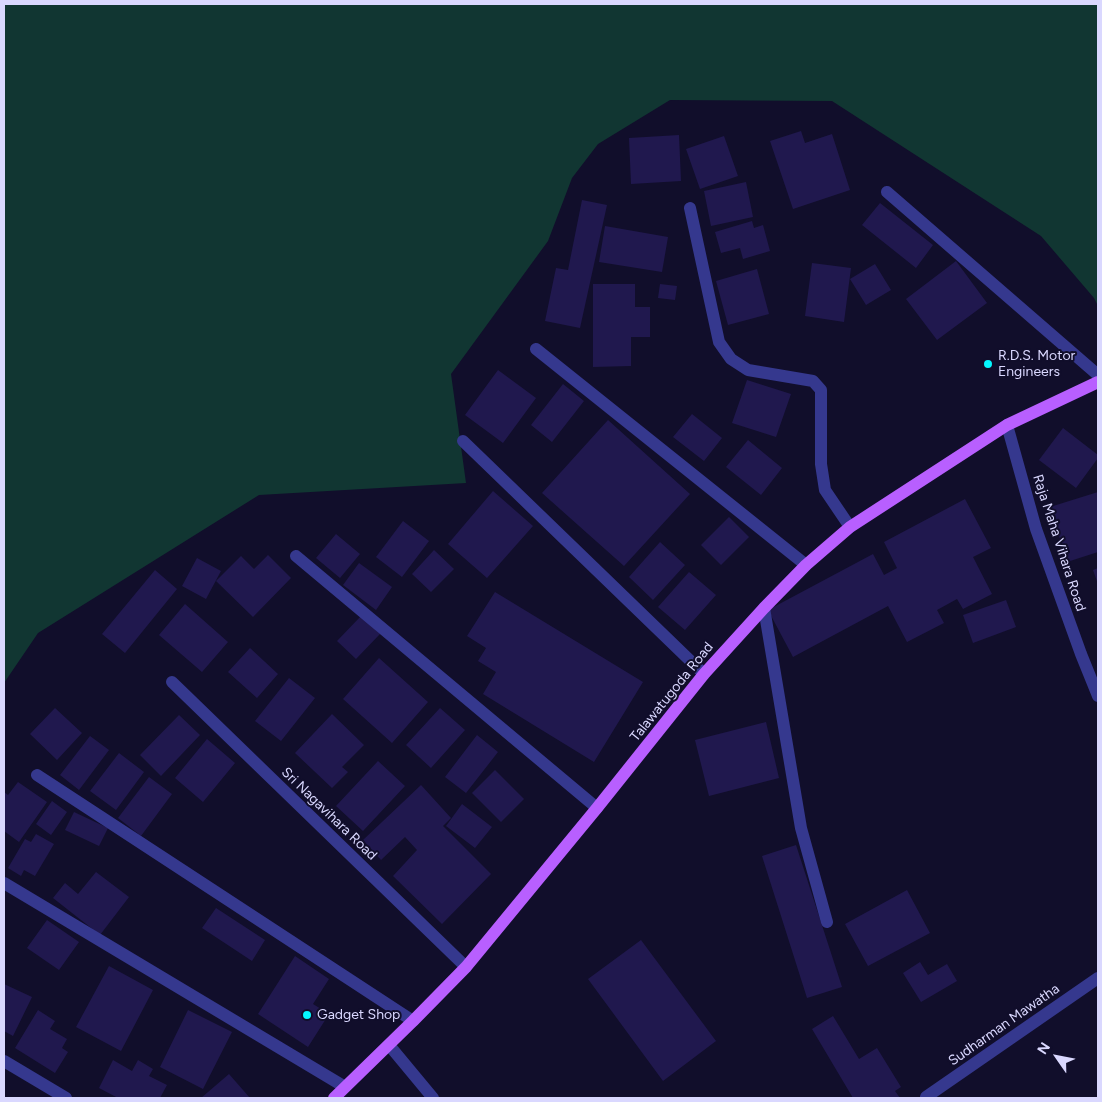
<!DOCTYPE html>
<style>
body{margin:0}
#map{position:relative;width:1102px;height:1102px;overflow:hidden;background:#110e2b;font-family:Figtree,sans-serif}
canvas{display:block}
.frame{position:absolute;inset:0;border:5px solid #dad8ff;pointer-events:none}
.north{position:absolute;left:1032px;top:1032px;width:50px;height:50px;-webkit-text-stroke:4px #110e2b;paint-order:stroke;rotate:303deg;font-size:14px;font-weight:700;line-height:20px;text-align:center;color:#dad8ff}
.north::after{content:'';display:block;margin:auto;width:18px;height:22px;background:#dad8ff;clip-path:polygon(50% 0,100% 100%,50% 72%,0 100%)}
</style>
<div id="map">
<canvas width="1102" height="1102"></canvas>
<div class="frame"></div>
<div class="north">N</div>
</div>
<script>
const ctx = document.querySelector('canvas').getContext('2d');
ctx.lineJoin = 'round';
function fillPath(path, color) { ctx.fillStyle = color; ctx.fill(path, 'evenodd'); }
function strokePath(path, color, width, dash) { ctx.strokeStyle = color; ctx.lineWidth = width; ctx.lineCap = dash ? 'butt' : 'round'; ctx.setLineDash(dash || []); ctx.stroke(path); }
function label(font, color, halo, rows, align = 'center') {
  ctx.font = font + ' Figtree,sans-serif'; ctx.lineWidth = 4; ctx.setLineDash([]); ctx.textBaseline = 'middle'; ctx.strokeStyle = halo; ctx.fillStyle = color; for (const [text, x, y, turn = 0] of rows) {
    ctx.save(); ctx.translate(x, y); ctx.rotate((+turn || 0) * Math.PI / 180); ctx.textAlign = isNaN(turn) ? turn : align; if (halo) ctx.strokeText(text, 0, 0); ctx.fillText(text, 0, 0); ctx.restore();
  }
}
const green = new Path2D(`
 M4 4H1098V306L1094 298 1041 236 832 101 670 100 598 144 572 178 548 241 451 374 466 483 259 495 38 633 4 683Z`);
const building = new Path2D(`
 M801 131 805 143 832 134 850 190 793 209 770 141Z
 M679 135 681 181 631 184 629 138Z
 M724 136 738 176 700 189 686 149Z
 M746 182 753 217 711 226 704 191Z
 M582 200 607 205 580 328 545 321 556 268 568 270Z
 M880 203 933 245 916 268 862 225Z
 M752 221 754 228 763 225 770 251 743 259 740 248 721 253 715 232Z
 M605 226 668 237 662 272 599 262Z
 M956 261 987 303 937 340 906 299Z
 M812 263 851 268 844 322 805 316Z
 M875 264 891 290 866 305 850 279Z
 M757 269 769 314 728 325 716 281Z
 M593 284H635V307H650V337H631V366L593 367Z
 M660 284 677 286 675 300 658 298Z
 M498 370 536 398 503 443 465 415Z
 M747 380 791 394 776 437 732 423Z
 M563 384 584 401 552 442 531 425Z
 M692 414 722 438 704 461 673 437Z
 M608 420 690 494 624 566 542 493Z
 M1063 428 1098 455V458L1076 488 1039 460Z
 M748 440 782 468 761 495 726 467Z
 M493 491 533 526 487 578 448 544Z
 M1098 492V552L1067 562 1050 507Z
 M965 499 991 548 973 557 992 594 963 609 957 599 937 610 944 623 907 642 888 606 793 657 768 610 873 554 884 575 897 568 884 542Z
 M729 517 749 537 721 565 701 545Z
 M403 521 429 541 402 577 376 557Z
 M336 534 360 554 340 578 316 558Z
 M660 542 685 565 653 600 629 577Z
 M434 550 454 569 431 592 412 574Z
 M268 555 291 578 253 617 216 581 241 556 254 569Z
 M197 558 221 571 206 599 182 586Z
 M359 563 392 587 376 610 343 585Z
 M1098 568V584L1093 570Z
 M155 570 177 589 125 653 102 634Z
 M689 572 716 595 685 630 658 607Z
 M495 592 643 682 594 762 483 694 496 672 478 661 486 648 467 636Z
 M1006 600 1016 627 973 643 963 615Z
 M185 604 228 642 202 672 159 635Z
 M361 616 380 634 356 659 337 641Z
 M250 648 278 674 257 698 228 672Z
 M379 658 428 702 392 743 343 699Z
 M289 678 315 698 281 741 255 721Z
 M55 708 82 733 57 760 30 734Z
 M440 708 465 730 431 768 406 745Z
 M332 714 364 745 342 767 348 772 332 788 295 753Z
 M179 715 200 735 161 776 140 755Z
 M766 722 779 778 709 796 695 740Z
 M477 735 498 752 466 793 445 777Z
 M90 736 109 750 79 790 60 775Z
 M207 739 235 763 203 802 175 778Z
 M119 753 144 772 116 810 90 791Z
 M378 761 405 786 363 831 336 806Z
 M495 770 524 799 501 822 472 793Z
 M149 777 172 794 141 836 118 818Z
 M18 782 47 802 19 842 4 831V792L8 795Z
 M421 785 451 818 443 826 491 874 442 924 393 876 417 850 405 837 381 860 363 840Z
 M52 801 67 812 51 835 36 824Z
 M462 804 492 827 475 848 446 826Z
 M74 812 108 828 99 846 65 830Z
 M36 834 54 844 35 876 24 870 21 876 8 868 25 839 31 842Z
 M796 845 842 987 807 998 762 856Z
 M96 872 129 897 100 935 53 898 65 883 78 894Z
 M907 890 930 933 868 966 845 924Z
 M216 908 265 940 252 961 202 928Z
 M47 920 79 942 59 970 27 948Z
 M641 940 716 1041 663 1081 588 979Z
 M295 956 329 979 313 1004 329 1014 308 1047 258 1014Z
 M920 962 928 975 947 964 957 981 921 1002 903 973Z
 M109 966 153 990 121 1051 76 1027Z
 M4 984 32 997 13 1036 4 1031Z
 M38 1010 55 1021 50 1029 67 1039 62 1048 68 1052 55 1073 15 1048Z
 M188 1010 232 1032 203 1089 160 1067Z
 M833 1016 859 1059 877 1048 901 1087 895 1091 900 1098H853L812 1029Z
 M113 1060 132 1071 138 1060 153 1069 149 1076 167 1085 160 1098H118L99 1088Z
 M229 1074 250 1098H201Z`);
const minor = new Path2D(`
 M887 192 1098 375
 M690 208 719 342 731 359 748 370 813 381 821 390V464L825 490 850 527
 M536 349 806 565
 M1007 425 1036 529 1081 654 1098 696
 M463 441 704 674
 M296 556 597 808
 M764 608 801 828 827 922
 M172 682 466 967
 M37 775 413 1021
 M4 883 345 1087
 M389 1045 433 1098
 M4 1061 66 1098
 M926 1097 1098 978`);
const major = new Path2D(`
 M334 1098 413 1021 466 967 597 808 704 674 764 608 806 565 850 527 1007 425 1098 382`);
const markers = [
 [988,364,5,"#04f7ff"],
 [307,1015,5,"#04f7ff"]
];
const poiNames = [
 ["R.D.S. Motor",998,356],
 ["Engineers",998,372],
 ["Gadget Shop",317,1015]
];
const streetNames = [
 ["Raja Maha Vihara Road",1059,543,72],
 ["Talawatugoda Road",672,692,-51],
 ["Sri Nagavihara Road",329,814,44],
 ["Sudharman Mawatha",1004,1025,-35]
];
fillPath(green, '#113632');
fillPath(building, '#20184e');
strokePath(minor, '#35388e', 12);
strokePath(major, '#b85fff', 12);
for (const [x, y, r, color] of markers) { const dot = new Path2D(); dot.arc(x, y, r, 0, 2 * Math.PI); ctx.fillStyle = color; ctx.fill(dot); strokePath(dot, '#110e2b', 2); }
label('14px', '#dad8ff', '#110e2b', poiNames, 'left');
label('14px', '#dad8ff', '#110e2b', streetNames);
</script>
